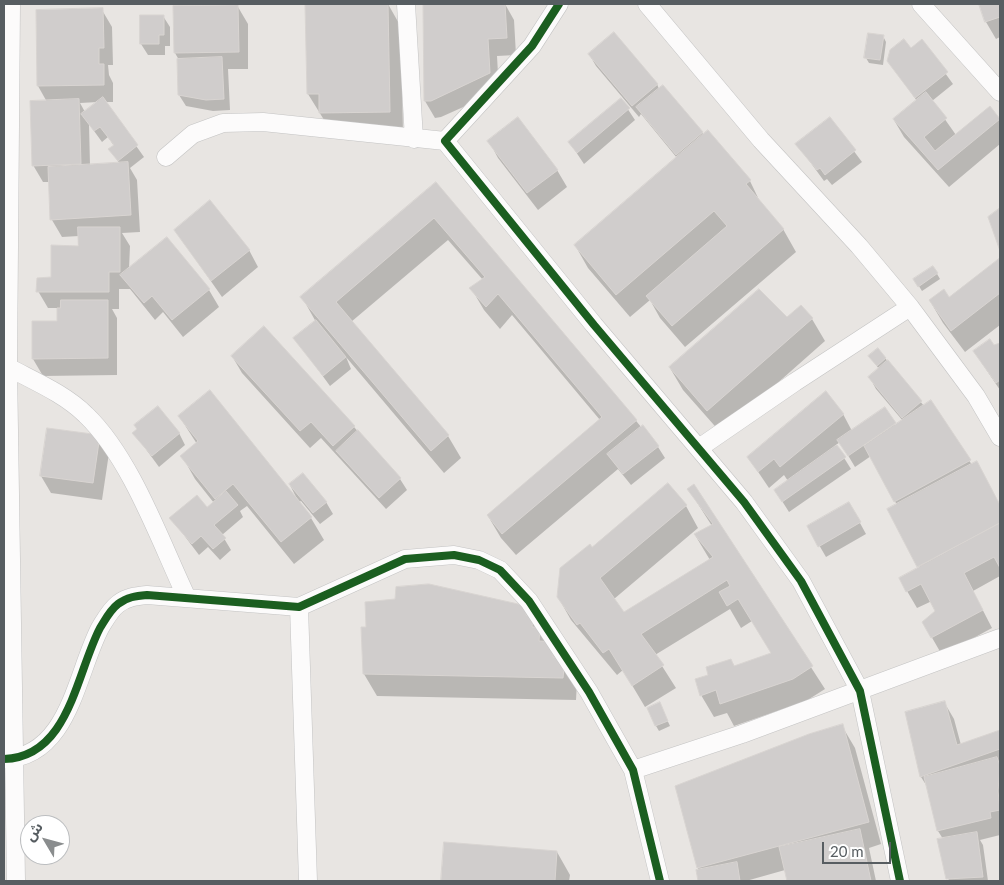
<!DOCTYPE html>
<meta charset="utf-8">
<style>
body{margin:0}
#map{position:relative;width:1004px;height:885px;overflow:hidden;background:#e8e5e2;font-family:Lato,"Noto Sans Arabic",sans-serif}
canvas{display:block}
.frame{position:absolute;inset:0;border:5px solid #575d61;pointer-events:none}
.north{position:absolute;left:20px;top:815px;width:50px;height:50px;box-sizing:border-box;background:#fff;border:1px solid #bcbec0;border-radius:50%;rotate:307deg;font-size:14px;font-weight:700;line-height:20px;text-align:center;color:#575d61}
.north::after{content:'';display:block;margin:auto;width:18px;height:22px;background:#8a8d8e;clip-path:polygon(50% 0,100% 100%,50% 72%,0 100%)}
.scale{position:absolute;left:822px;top:842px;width:69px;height:22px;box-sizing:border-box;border:2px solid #575d61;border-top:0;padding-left:6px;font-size:15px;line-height:18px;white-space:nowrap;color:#575d61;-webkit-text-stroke:4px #fff;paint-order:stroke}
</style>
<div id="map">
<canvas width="1004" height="885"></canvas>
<div class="frame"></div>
<div class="north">ش</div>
<div class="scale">20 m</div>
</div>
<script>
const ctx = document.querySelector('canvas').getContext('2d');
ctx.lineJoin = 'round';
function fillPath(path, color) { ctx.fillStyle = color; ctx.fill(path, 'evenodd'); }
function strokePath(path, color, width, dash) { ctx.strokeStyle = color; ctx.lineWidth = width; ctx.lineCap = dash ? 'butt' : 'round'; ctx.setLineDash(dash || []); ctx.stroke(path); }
const shadow = new Path2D(`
 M388 4 401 27 403 134 334 136 308 94Z
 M505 4 514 20 516 55 497 56 499 91 441 117 435 118 425 101 424 7Z
 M980 4H1000V37L996 39 986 22Z
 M238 7 248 24V69H228L230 110 213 111 186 106 179 95V60L175 53 174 8Z
 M102 10 112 27 113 65H108L109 75 113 83V102H105L144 157 130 168 137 180 140 232 122 233 130 246 129 269 209 290 219 307 183 337 163 312 155 320 130 289H119V309H112L117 318V375L43 376 33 359 58 323V308H48L38 291 52 279 79 247V236L62 237 52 220 50 182H43L33 165 47 102 38 86 37 11ZM98 102 85 112 80 103ZM89 124 102 142 108 137 114 146 110 149 119 163 90 165Z
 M163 16 170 27V46H165V55H148L141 44Z
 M883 36 886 42 883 65 869 63 866 58Z
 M922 41 953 84 932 101 956 135 989 108 1000 121V144L949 187 904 137 894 120 917 101 888 61 911 50Z
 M589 54 657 84 659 89 663 86 704 135 750 181 761 204 783 229 796 252 685 347 660 318 650 300 630 317 588 268 575 245 677 158 641 114 639 117 596 66Z
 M621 99 635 120 584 164 570 143Z
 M830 119 862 162 832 185 827 179 824 181 797 144Z
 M489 141 557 170 567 187 538 210 498 158Z
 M436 183 658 447 665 458 631 485 618 469 516 555 501 538 488 516 600 420 512 315 500 329 484 310 471 288 483 280 448 240 351 322 448 436 461 458 444 473 346 357 351 369 330 386 295 338 316 322 302 297Z
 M175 230 249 250 258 267 222 297Z
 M1000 259V325L965 352 943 323 930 301 949 298Z
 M933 267 940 279 922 291 915 280Z
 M787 319H812L825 341 721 433 683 390 670 368Z
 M999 344 1000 345V390L981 362Z
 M232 356 354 427 400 479 407 490 386 509 321 438 310 448 242 373Z
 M870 357 885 358 924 406 931 401 972 465 986 479 1000 507V576L973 591 992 628 942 655 923 622 937 611 932 601 917 608 907 591 919 568 888 510 897 505 871 456 855 467 840 442 836 445 851 469 789 512 782 501 788 481 784 475 769 488 748 457 843 414 852 431 885 409 896 426 903 421 876 389 870 378 879 369Z
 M179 416 298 501 290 485 326 502 333 514 320 524 301 501 299 502 311 518 324 540 294 564 247 506 240 511 243 517 222 535 231 550 220 560 208 547 199 555 171 518 207 509 214 503 195 479 182 456 197 444Z
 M134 433H179L185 445 159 467Z
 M99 436 109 453 102 500 51 493 41 476Z
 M694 486 825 689 806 701 734 726 727 713 714 717 701 695 710 675 731 660 735 667 772 654 752 621 741 628 730 609 655 655 676 688 645 707 623 670 617 675 571 620 558 597 592 548 686 506 698 528 614 599 624 613 710 560 695 535 712 526 689 490Z
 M849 503 866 534 826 557 808 526Z
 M526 607 577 682 576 700 377 696 364 674 367 629Z
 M944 702 954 719 961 745 1000 731V835L980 840 983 845 988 881H949L939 840 943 839 938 831 928 788 921 777 906 713Z
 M662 709 670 726 659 731 656 726Z
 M842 726 855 748 881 844 869 848 876 881H788L785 870 746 881H700L698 868Z
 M445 844 557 852 570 875 569 881H442Z`);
const building = new Path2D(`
 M388 4 390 112 319 113V94H307L305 5Z
 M460 4H505L507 38 488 39 490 73 431 101H424L423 5Z
 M979 4H1000V17L985 22Z
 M238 5 239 52 174 53 173 6Z
 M103 8 104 48H99V64H104V85L37 86 36 10Z
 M140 15H164V35H159V44H140Z
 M614 32 658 84 632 106 588 54Z
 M868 33 884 35 880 60 864 58Z
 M904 39 911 48 922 39 948 72 915 98 887 61 890 50Z
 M222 57 224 99 206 100 178 95 177 59Z
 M663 85 703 132 676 155 636 107Z
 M926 92 947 118 924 137 935 151 990 106 1000 119 938 170 893 119Z
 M103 97 138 145 118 161 108 149 114 145 100 127 94 131 81 114Z
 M621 98 630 108 577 153 568 142Z
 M79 99 81 164 32 166 30 101Z
 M518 117 558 170 527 193 487 141Z
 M830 117 856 150 825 175 820 168 817 170 795 144Z
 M708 130 751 180 746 184 784 229 672 326 646 296 727 226 714 211 616 295 574 245Z
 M128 162 131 215 50 220 48 167Z
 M436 182 637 420 502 534 487 515 602 417 498 294 486 307 469 288 485 277 434 218 336 302 449 435 431 451 300 297Z
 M210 200 250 250 211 281 174 230Z
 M1000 208V251L988 217Z
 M78 227H120V272H109V292H36L37 278 51 277V245L78 246Z
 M167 237 210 289 172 320 152 296 144 303 120 275Z
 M1000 258V293L951 331 929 300 944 289 949 297Z
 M933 266 938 273 918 287 913 279Z
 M759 289 787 317 801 305 813 318 707 411 669 367Z
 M61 300H108V358L32 359V321H57V308H60Z
 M316 320 346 357 323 376 293 338Z
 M264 326 355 426 333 446 311 422 300 431 231 356Z
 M990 339 994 345 1000 343V380L996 383 973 351Z
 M878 348 886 358 877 366 868 356Z
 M888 360 922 401 902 418 868 377Z
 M210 390 312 517 281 542 233 484 215 499 180 456 198 441 178 416Z
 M826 391 844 414 780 467 774 459 758 472 747 457Z
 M931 400 971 460 894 502 864 446Z
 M158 406 180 433 152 456 132 433 137 429 134 425Z
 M885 407 896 423 848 456 837 440Z
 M643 425 659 446 623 474 607 454Z
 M47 428 100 435 93 483 40 476Z
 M358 430 401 478 379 498 336 451Z
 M837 445 846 457 782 502 774 490Z
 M977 461 1000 505V523L917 567 887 509Z
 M303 473 327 502 313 513 289 484Z
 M668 483 687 505 600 578 624 612 713 557 694 534 713 524 687 489 694 484 813 666 793 679 720 704 716 690 700 696 695 679 708 675 706 667 731 659 734 666 771 653 738 599 727 606 719 592 730 586 727 580 641 634 664 665 632 686 609 649 603 653 580 623 577 625 557 597 560 568 590 544 592 547Z
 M226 491 238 505 214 525 226 538 213 549 201 536 192 544 169 518 197 495 207 507Z
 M849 502 861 522 818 547 807 526Z
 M1000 523V568L994 557 964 573 983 610 931 638 922 622 935 611 921 584 906 592 899 578Z
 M429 584 527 606 526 615 533 616 532 627H540L539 641 554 642 553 657 565 658 563 678 363 674 361 627H366L365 602 395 599 396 587Z
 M945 701 957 745 1000 730V749L920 777 905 712Z
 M660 702 668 721 655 726 647 708Z
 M843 724 869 822 697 868 675 786 809 734Z
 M997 757 1000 766 998 791 1000 810 990 812 991 818 937 831 924 777Z
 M860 829 871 881H787L779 847Z
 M977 832 983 877 946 879 937 839Z
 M444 842 557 851 555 881H441Z
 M737 862 740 881H698L696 870Z`);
const street = new Path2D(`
 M11 4 8 367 16 881
 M406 4 414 139
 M559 4 532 46 445 141 594 325 744 502 801 581 860 691 900 881
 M647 4 761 140 859 246 910 307 976 396 1000 437
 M921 4 1000 92
 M166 157 193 134 223 123 263 122 445 141
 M4 367H8C34 381 65 394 86 415 131 458 160 541 187 598
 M699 448 795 382 910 307
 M299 607 308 881
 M4 759C69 757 76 674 100 628 105 620 110 610 118 604 127 597 136 596 147 595L299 607 405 559 454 555 479 560 500 570 529 601 589 692 633 770 660 881
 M633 770 742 734 1000 638`);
const cycleway = new Path2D(`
 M559 4 532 46 445 141 594 325 744 502 801 581 860 691 900 881
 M4 759C69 757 76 674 100 628 105 620 110 610 118 604 127 597 136 596 147 595L299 607 405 559 454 555 479 560 500 570 529 601 589 692 633 770 660 881`);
fillPath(shadow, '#0003');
fillPath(building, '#d0cdcc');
strokePath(building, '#d8d4d1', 1);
strokePath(street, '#c3c3c3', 19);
strokePath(street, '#fcfbfb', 18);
strokePath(cycleway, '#1b5e20', 8);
</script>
